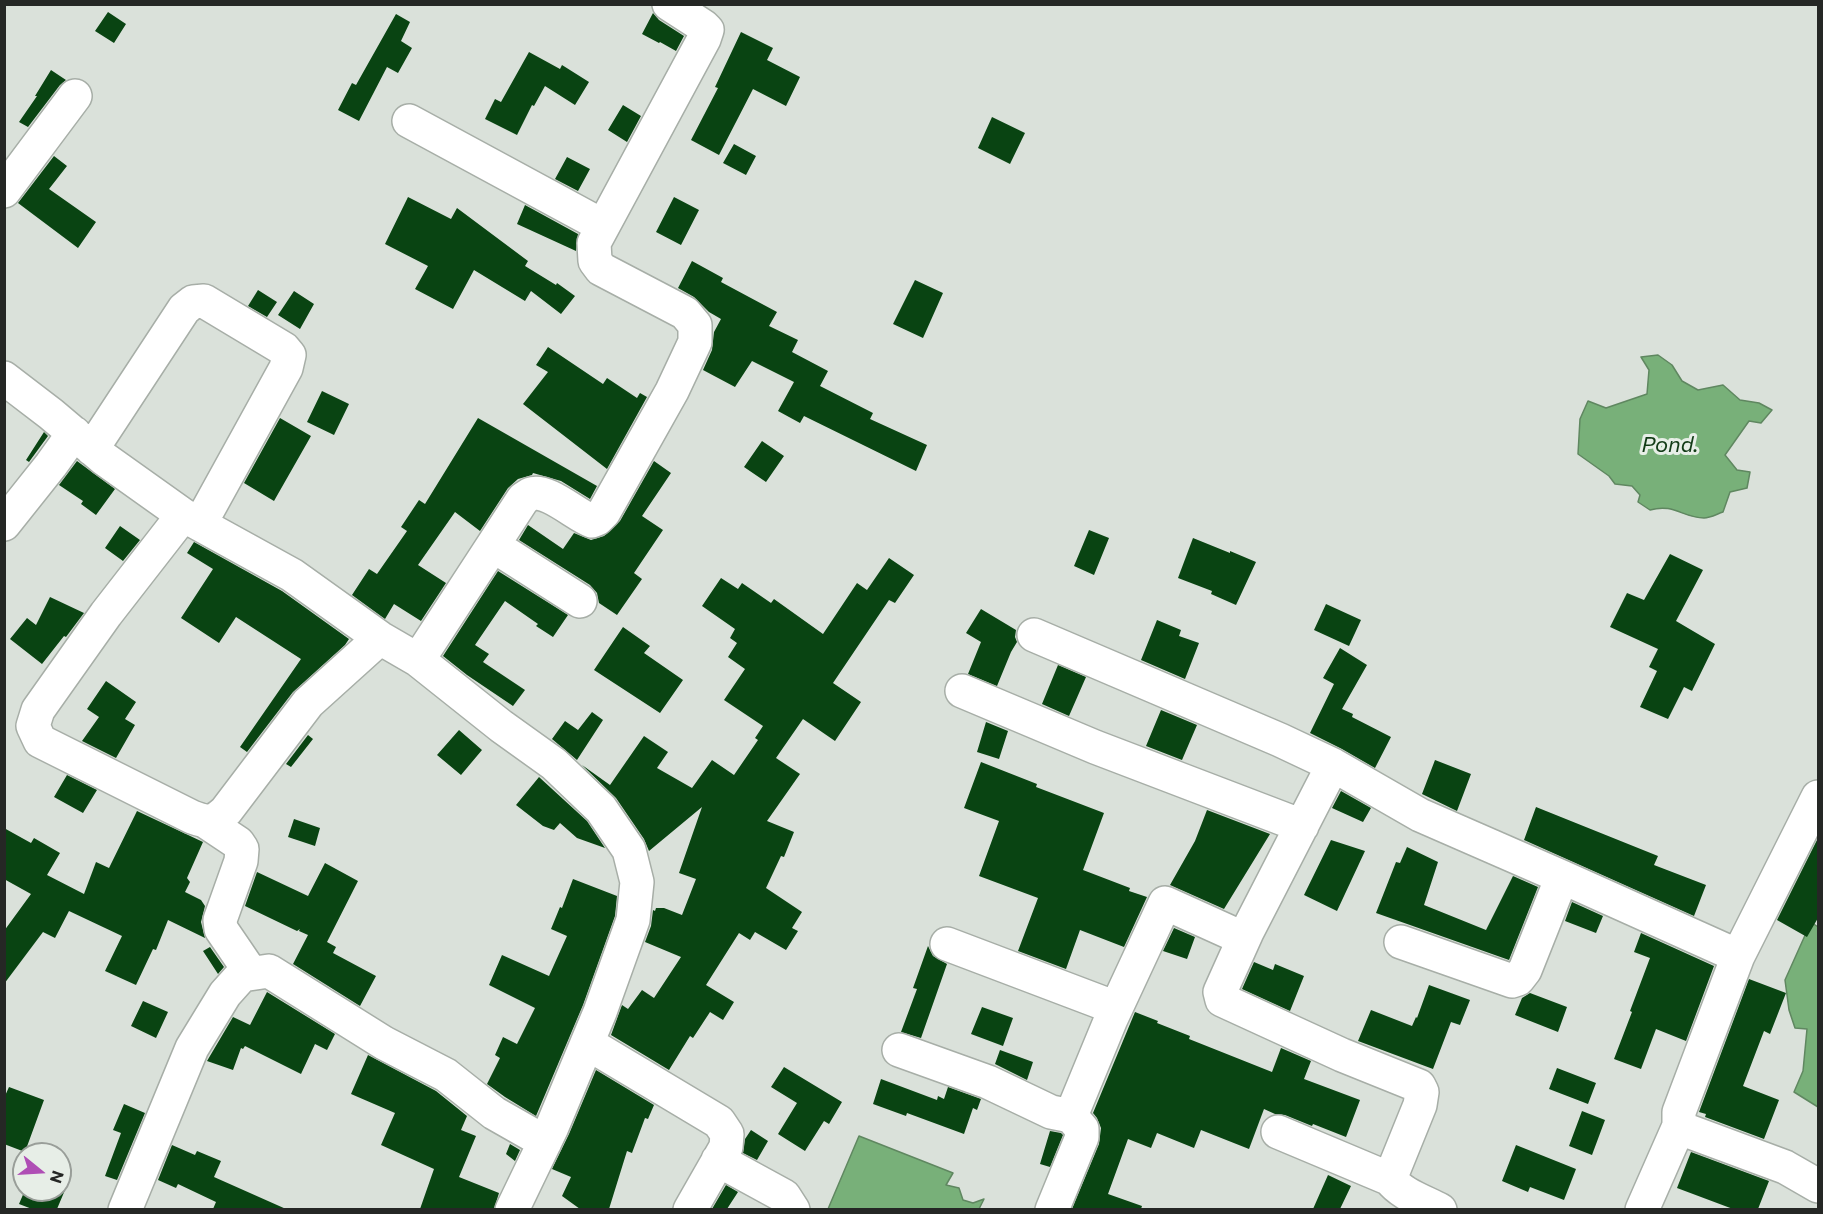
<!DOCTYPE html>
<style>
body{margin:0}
#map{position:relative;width:1823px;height:1214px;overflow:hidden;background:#dae1da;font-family:Commissioner,sans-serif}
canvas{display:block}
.frame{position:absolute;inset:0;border:6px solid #252725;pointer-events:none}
.north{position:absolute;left:12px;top:1142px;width:60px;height:60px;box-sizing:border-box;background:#e7eee7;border:2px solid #999e99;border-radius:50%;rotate:108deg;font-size:16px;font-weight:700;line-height:24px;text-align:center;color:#252725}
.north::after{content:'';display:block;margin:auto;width:21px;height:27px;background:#af4eb5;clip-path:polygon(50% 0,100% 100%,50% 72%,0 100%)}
</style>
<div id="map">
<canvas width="1823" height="1214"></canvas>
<div class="frame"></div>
<div class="north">N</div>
</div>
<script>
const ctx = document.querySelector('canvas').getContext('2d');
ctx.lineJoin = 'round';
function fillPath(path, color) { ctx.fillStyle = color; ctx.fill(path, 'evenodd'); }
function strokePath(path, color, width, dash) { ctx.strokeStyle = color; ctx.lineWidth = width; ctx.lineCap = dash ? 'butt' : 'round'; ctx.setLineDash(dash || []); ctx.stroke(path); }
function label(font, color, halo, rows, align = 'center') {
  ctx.font = font + ' Commissioner,sans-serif'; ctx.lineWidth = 6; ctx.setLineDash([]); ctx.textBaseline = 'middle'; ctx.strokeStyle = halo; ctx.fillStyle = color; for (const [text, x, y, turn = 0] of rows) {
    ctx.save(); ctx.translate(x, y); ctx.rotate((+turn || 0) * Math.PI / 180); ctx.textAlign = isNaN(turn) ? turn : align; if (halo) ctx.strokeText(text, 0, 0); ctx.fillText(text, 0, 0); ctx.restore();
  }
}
const water = new Path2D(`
 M1658 355 1672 365 1682 381 1698 390 1723 385 1740 400 1759 403 1772 410 1761 423 1749 421 1725 455 1737 470 1750 472 1747 488 1730 492 1723 512C1717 514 1710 518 1704 518 1683 518 1674 503 1650 510L1638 502 1640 495 1632 486 1615 484 1609 476 1578 454 1580 419 1588 401 1606 408 1647 394 1649 370 1641 357Z
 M1811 922 1818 927V1107L1794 1092 1803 1071 1807 1029 1795 1028 1789 1010 1785 980Z
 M859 1136 953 1173 946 1185 959 1188 963 1200 973 1203 984 1199 979 1209H828Z`);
const building = new Path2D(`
 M108 12 126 24 114 43 95 31Z
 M653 13 659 20 684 36 676 51 660 42 659 43 642 34Z
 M396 14 410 22 401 41 412 48 398 73 387 67 359 121 338 110 352 83 356 85Z
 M741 32 773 48 767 60 800 77 786 106 753 89 719 155 691 140 718 88 715 87Z
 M529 52 560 69 562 65 589 82 575 105 545 86 534 106 532 105 517 135 485 119 495 99 501 102Z
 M51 70 66 80 60 85 28 127 19 122 37 96H35Z
 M623 105 641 116 627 142 608 130Z
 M992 117 1025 133 1010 164 978 148Z
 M734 144 756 156 746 175 723 163Z
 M54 156 67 166 49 189 96 222 78 248 18 203Z
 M567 157 590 169 578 191 555 179Z
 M408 197 451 219 457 208 528 261 525 266 556 285 557 283 575 296 561 314 531 291 525 301 474 270 453 309 415 289 428 266 385 244Z
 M674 197 699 210 681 245 656 232Z
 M525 205 578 234 576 251 517 224Z
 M692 261 723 278 721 282 777 312 769 326 798 340 792 352 828 371 820 386 873 413 870 419 927 445 916 471 804 416 800 423 778 411 794 382 752 361 735 387 703 370 712 350 714 332 721 319 709 312 694 297 678 288Z
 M915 280 943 293 923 338 893 324Z
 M258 290 277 302 267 317 248 306Z
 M294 291 314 304 300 329 278 315Z
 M548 347 603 384 607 378 637 398 640 393 647 397 607 469 523 404 548 372 536 365Z
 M322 391 349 404 334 435 307 422Z
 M280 418 311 436 274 501 244 483Z
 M478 418 597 486 590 499 561 481 533 473 532 475 518 479 508 488 480 531 455 512 418 565 446 583 421 621 394 604 385 619 352 595 369 569 377 574 407 531 401 527 419 500 425 504Z
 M44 432 48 436 29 462 26 460Z
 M762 441 784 456 766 482 744 467Z
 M77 461 115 489 96 515 81 504 83 501 59 485Z
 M654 461 671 473 642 516 663 530 634 573 642 579 617 615 599 603 597 593 590 585 519 540 528 525 563 549 574 533 591 540 604 536 620 521Z
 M120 526 140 540 123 561 105 548Z
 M1089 530 1109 538 1094 575 1074 566Z
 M1193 538 1230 553V551L1256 562 1236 605 1211 594 1212 591 1178 578Z
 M194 542 282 591 349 639 345 645 293 692 247 752 240 747 301 659 236 617 219 643 181 618 213 569 187 553Z
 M1670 554 1703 570 1676 621 1715 644 1692 691 1684 687 1668 719 1640 707 1657 671 1649 667 1658 649 1610 627 1627 593 1644 600Z
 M889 558 914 575 895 603 889 600 833 683 861 702 835 741 803 719 776 758 800 774 767 821 794 832 784 857 781 856 766 888 802 912 792 928 798 931 786 950 755 932 750 940 739 933 706 985 734 1002 723 1020 710 1012 693 1038 690 1036 669 1070 611 1035 622 1005 628 1009 642 990 654 998 681 957 645 942 651 926 653 910 655 911 656 908H664L682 915 696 879 679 873 702 807 649 851 644 839 616 798 582 765 610 785 644 736 668 752 657 768 692 788 712 760 734 775 758 740 755 738 763 726 724 700 745 669 728 657 737 643 730 638 735 629 702 606 721 578 738 589 742 583 771 603 774 599 823 634 857 583 867 590Z
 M498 571 568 615 553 637 536 626 538 624 505 601 475 645 489 654 483 662 525 690 513 706 467 675 443 656Z
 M50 597 84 613 66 637 64 636 42 664 10 639 27 618 36 625Z
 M1326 604 1361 620 1349 646 1314 630Z
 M981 609 1016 630 1015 637 1017 642 1011 652 997 686 968 674 981 642 966 633Z
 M1157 620 1181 630 1179 636 1199 643 1185 679 1141 660Z
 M623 627 650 646 644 653 683 680 660 713 594 670Z
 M1340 648 1367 665 1342 709 1353 714 1352 717 1391 737 1375 768 1342 749 1310 733 1334 684 1323 678Z
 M1058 665 1086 677 1069 716 1042 704Z
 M106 681 136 702 125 719 135 725 116 758 82 741 99 717 87 709Z
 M1161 710 1197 725 1182 760 1146 746Z
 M592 712 603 720 577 760 552 739 565 721 578 730Z
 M986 722 1008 731 999 759 977 752Z
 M459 730 482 750 461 775 437 755Z
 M308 735 313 739 291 767 286 764Z
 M1435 760 1471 774 1457 811 1422 794Z
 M981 762 1037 784 1036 787 1104 813 1083 870 1130 888 1129 891 1147 897 1124 947 1080 930 1066 969 1018 951 1038 898 979 876 999 821 964 808Z
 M67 775 97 790 83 813 54 797Z
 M539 777 587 821 605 848 577 838 560 823 554 830 543 826 516 805Z
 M1341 791 1371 808 1363 822 1332 808Z
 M1536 807 1658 856 1654 865 1706 885 1694 916 1524 840Z
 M1207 810 1270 834 1224 909 1170 885 1195 841Z
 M137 811 203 842 187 878 190 882 185 892 201 900 205 906 201 922 205 938 168 920 156 950 153 949 136 985 105 971 122 936 69 911 55 938 43 932 4 984V931L31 894 4 879V828L31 843 34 838 60 853 47 875 84 894 96 862 109 868Z
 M294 819 320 828 315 846 288 837Z
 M1818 838V918L1807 937 1777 920Z
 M1331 840 1365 851 1337 911 1304 895Z
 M1407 847 1438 862 1424 905 1486 930 1513 876 1538 887 1509 960 1376 913 1396 862 1400 863Z
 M325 863 358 881 327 942 336 947 333 953 376 976 360 1006 293 964 308 935 299 931 300 929 297 931 245 906 257 872 308 896Z
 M573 879 617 896 615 916 583 1005 536 1116 505 1097 487 1084 500 1058 495 1055 503 1037 517 1044 535 1008 489 985 502 955 549 976 567 936 551 929 560 907 562 908Z
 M1572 902 1603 916 1596 933 1565 921Z
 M1174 928 1195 937 1187 959 1163 951Z
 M1641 933 1714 966 1686 1041 1656 1029 1641 1069 1614 1059 1632 1012 1630 1011 1650 958 1634 952Z
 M928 946 933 956 947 964 921 1038 901 1032 917 989 913 988Z
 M210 947 224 967 218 974 203 951Z
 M1254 962 1273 970 1275 964 1304 976 1290 1011 1242 989Z
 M1749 979 1786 993 1770 1034 1764 1031 1743 1086 1779 1100 1764 1139 1705 1117 1706 1114 1699 1112Z
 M1429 985 1470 1000 1460 1025 1451 1022 1433 1069 1358 1041 1371 1010 1412 1026 1416 1017 1417 1018Z
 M267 992 335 1034 327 1050 315 1044 301 1074 245 1046 243 1049 241 1048 233 1070 207 1061 233 1017 250 1025Z
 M1530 993 1567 1007 1558 1032 1515 1015 1522 998Z
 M143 1001 168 1012 156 1038 131 1026Z
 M982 1007 1013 1018 1003 1046 971 1034Z
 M1135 1012 1158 1021 1157 1023 1190 1036 1189 1039 1272 1072 1281 1048 1311 1061 1304 1079 1360 1100 1346 1137 1313 1124 1312 1126 1285 1115 1275 1114 1264 1109 1249 1149 1201 1130 1194 1148 1157 1133 1151 1148 1128 1139 1108 1194 1142 1206 1141 1209H1072L1099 1144 1101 1128 1097 1118 1093 1113Z
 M1000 1050 1033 1062 1027 1080 995 1064Z
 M368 1055 436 1091 467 1116 461 1130 476 1136 459 1177 499 1193 494 1209H420L434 1169 381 1145 395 1113 351 1094Z
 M784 1067 842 1102 829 1124 824 1121 805 1151 778 1134 797 1103 771 1087Z
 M1557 1068 1596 1083 1588 1104 1549 1089Z
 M596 1070 654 1105 648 1119 645 1118 632 1153 627 1151 609 1209H580L562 1196 571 1177 552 1169 569 1134Z
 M881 1079 937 1100 938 1096 944 1099 948 1087 981 1099 977 1110 973 1108 964 1134 907 1113 906 1116 873 1104Z
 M9 1087 44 1100 25 1152 4 1144V1098Z
 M124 1104 145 1113 117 1180 105 1176 121 1133 113 1130Z
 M1582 1111 1605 1120 1592 1155 1569 1146Z
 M751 1130 768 1141 757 1160 743 1153 745 1139Z
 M1050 1131 1061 1133 1063 1135 1050 1167 1040 1164Z
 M510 1144 520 1150 515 1161 506 1154Z
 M172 1145 195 1155 197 1151 221 1161 214 1177 286 1209H213L216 1202 178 1184 176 1188 158 1180Z
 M1516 1145 1576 1169 1564 1200 1530 1187 1528 1192 1502 1181Z
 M1691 1152 1769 1181 1758 1209H1733L1677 1188Z
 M1328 1175 1351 1186 1340 1209H1313Z
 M726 1185 738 1192 727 1209H712Z
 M25 1190H65L57 1209H32L19 1204Z`);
const minor = new Path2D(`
 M409 121 603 226
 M4 191 75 96
 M4 378 51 414 103 458 183 515 292 575 380 638 418 660 501 726 554 764 601 809 629 850 637 882 633 920 600 1012 552 1127 512 1210
 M92 449 184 309 193 302 204 301 284 349 289 355 286 368 200 524
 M183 515 106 614 38 710 33 726 40 741 192 817C208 823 213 823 226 811L308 703 380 638
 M4 524 51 465 74 433
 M494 546 580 601
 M1034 635 1280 740 1333 765 1420 815 1562 877 1738 956
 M418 660 523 499C526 497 528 495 531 494 547 488 577 516 592 521L597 519 604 512 672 391 695 342V325L685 313 601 269 595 261 594 243 704 39 707 30 703 26 669 4
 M962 691 1095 747 1302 826
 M1818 797 1738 956 1679 1112V1126L1688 1131 1785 1167 1818 1186
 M205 821 238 843 242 849 241 861 220 920 221 929 251 973
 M1247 932 1220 992 1222 1000 1342 1055 1419 1086 1422 1092 1420 1105 1390 1179C1401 1194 1423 1201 1440 1210
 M1401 942 1512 981 1518 979 1525 970 1562 877
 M947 944 1116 1008
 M587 1043 719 1122 727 1134 726 1147 690 1210
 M899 1050 988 1082 1051 1112 1071 1116
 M1278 1132 1390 1179
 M718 1160 784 1196 793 1210
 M125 1210 192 1048 225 994 242 975 269 971 384 1043 446 1075 494 1113 545 1142
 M1052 1210 1082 1137V1129L1071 1116 1111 1019 1165 903 1238 936 1247 932 1333 765
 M1642 1210 1679 1126`);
const waterNames = [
 ["Pond.",1670,445]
];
fillPath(water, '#78b079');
strokePath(water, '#5f8760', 1.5);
fillPath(building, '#094412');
strokePath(minor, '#a7aea7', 36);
strokePath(minor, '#fff', 33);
label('italic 22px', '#123b16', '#e7eee7', waterNames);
</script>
